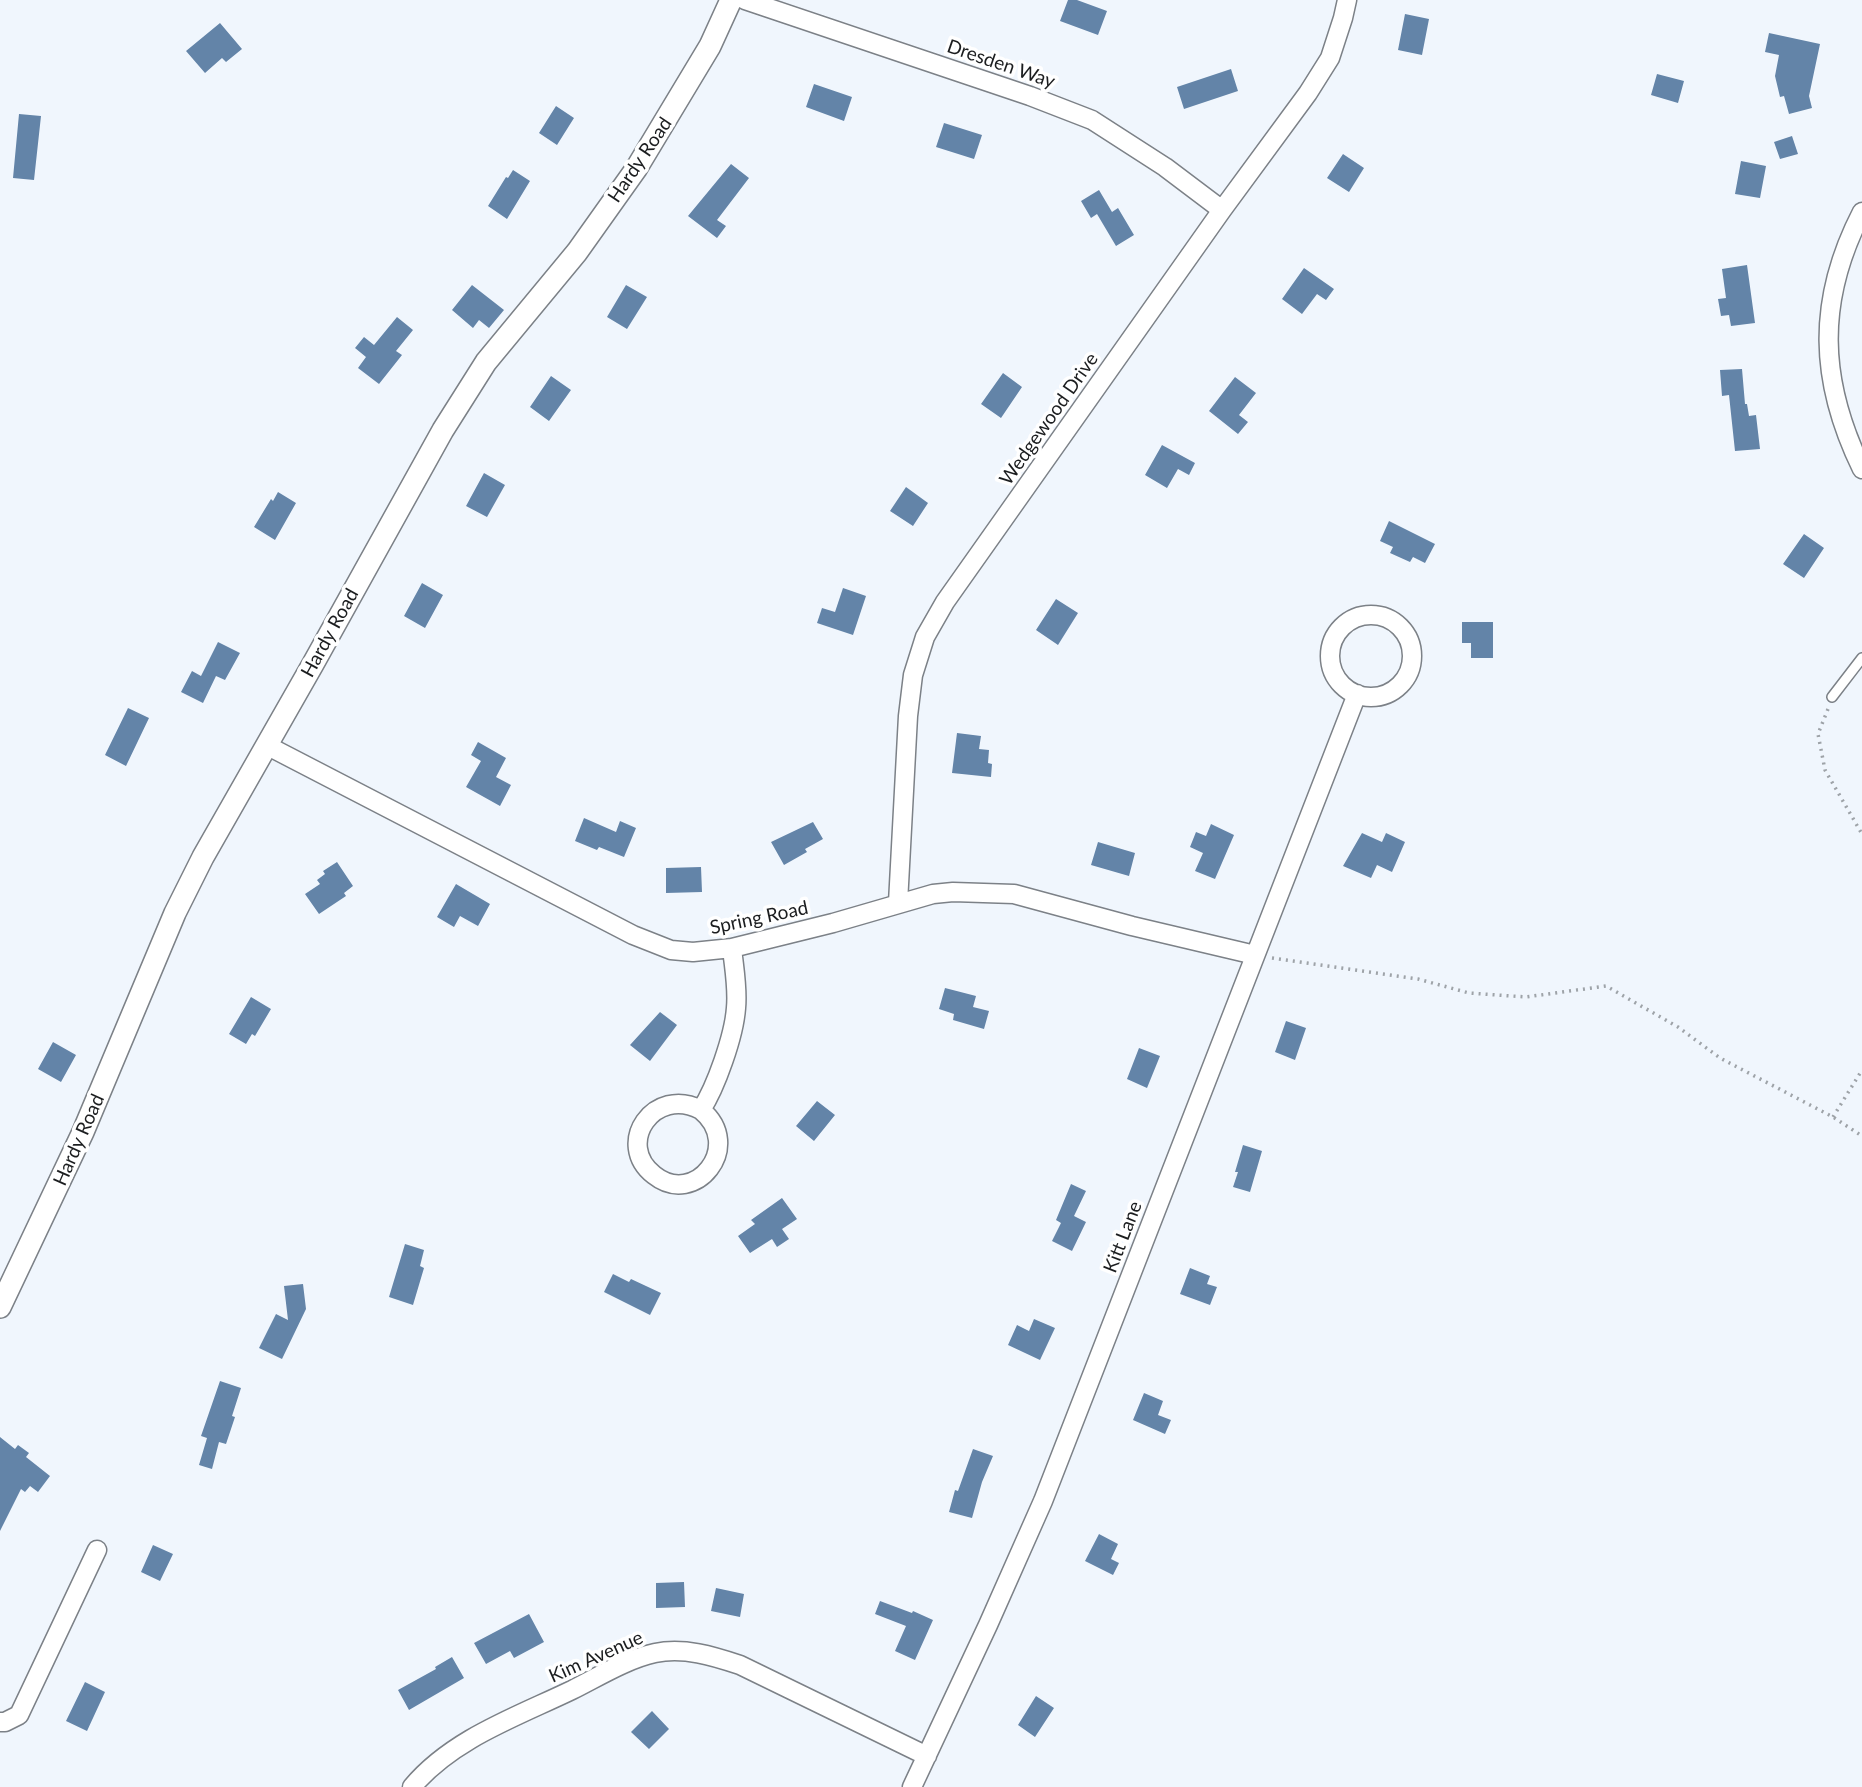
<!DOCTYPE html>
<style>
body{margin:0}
canvas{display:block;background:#f0f6fd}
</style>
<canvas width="1862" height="1787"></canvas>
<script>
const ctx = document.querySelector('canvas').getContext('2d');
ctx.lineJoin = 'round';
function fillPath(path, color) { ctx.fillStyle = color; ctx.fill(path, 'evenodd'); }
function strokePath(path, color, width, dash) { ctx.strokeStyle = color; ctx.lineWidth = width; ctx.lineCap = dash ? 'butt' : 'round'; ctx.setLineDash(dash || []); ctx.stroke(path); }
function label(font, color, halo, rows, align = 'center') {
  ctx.font = font + ' Lato,sans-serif'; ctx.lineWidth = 7; ctx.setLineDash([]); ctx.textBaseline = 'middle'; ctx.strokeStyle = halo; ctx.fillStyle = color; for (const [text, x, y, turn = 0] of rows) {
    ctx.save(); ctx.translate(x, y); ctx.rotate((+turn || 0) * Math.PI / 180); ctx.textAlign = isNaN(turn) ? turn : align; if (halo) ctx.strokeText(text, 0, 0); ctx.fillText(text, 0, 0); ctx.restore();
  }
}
const building = new Path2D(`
 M1068 0H1077L1107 11 1098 35 1060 21Z
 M1405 14 1429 19 1422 55 1398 50Z
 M220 23 242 49 226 62 222 58 205 73 186 51Z
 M1769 33 1820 44 1809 96 1812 108 1789 114 1784 96 1780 97 1775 76 1779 55 1765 52Z
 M1231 69 1238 91 1184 109 1177 87Z
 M1657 74 1684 81 1678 103 1651 95Z
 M814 84 852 97 844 121 806 107Z
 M556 106 574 118 557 145 539 133Z
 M19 114 41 116 34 180 13 178Z
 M944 123 982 135 974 159 936 147Z
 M1792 136 1798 154 1780 159 1774 142Z
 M1343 154 1364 168 1349 192 1327 178Z
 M1741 161 1766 166 1760 198 1735 194Z
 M731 164 749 178 717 220 726 226 717 238 688 216Z
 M513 170 530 181 507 219 488 206 506 177 508 178Z
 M1099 190 1112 212 1118 208 1134 235 1116 246 1097 214 1091 218 1081 201Z
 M1747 265 1755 323 1731 326 1729 315 1721 316 1718 299 1726 298 1722 269Z
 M1304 268 1334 289 1326 300 1317 294 1302 314 1282 299Z
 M472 285 504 310 489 328 479 320 473 328 452 310Z
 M626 285 647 297 627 329 607 317Z
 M397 317 413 330 396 351 402 355 379 384 358 368 366 357 355 348 364 337 374 345Z
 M1742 369 1745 404H1747L1749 416 1756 415 1760 449 1735 451 1729 395 1722 396 1720 370Z
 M1003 373 1022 387 1001 418 981 404Z
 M551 376 571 390 549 421 530 407Z
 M1235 377 1256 393 1239 415 1248 422 1238 434 1209 411Z
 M1162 445 1195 463 1189 475 1178 469 1167 488 1145 475Z
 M484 473 505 485 487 517 466 506Z
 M906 487 928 503 913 526 890 511Z
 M278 492 296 503 275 540 254 527 271 499 273 501Z
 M1389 521 1435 544 1425 563 1413 557 1410 562 1390 553 1393 547 1380 541Z
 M1804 534 1824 548 1804 578 1783 564Z
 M422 583 443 595 425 628 404 616Z
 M843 588 866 596 853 635 817 623 822 608 835 612Z
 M1056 599 1078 613 1058 645 1036 630Z
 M1462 622H1493V658H1471V643H1462Z
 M218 642 240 653 225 680 216 676 203 703 181 692 192 671 201 676Z
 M128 708 149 718 126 766 105 755Z
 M957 733 981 736 979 749 989 750 988 763 992 764 991 777 952 773Z
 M478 742 506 758 496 777 511 785 500 806 466 787 481 761 471 755Z
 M584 818 616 832 620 821 636 828 624 857 599 847 597 850 575 841Z
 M813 822 823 839 805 849 807 852 784 865 771 842Z
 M1211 824 1234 835 1215 879 1195 871 1203 853 1190 847 1196 832 1206 836Z
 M1362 833 1382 842 1386 833 1405 842 1392 872 1377 865 1371 878 1343 866Z
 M1098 842 1135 853 1129 876 1091 865Z
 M337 862 353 886 344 893 346 896 319 914 305 894 320 884 317 880 325 874 323 871Z
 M701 867 702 892 666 893V868Z
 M456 884 490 904 478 926 460 916 454 927 437 917Z
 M945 988 976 996 973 1007 989 1011 984 1029 953 1020 954 1014 939 1009Z
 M251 997 271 1009 255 1036 252 1034 246 1044 229 1034Z
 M660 1012 677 1025 650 1061 630 1045Z
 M1286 1021 1306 1028 1295 1060 1275 1052Z
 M53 1042 76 1055 61 1082 38 1069Z
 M1139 1048 1160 1056 1147 1088 1127 1079Z
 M817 1101 835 1115 814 1141 796 1126Z
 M1243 1145 1262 1151 1250 1192 1233 1187 1238 1172H1235Z
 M1071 1184 1086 1191 1074 1216 1086 1222 1072 1251 1052 1241 1061 1223 1056 1220Z
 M782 1198 797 1219 782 1229 789 1239 777 1247 772 1239 750 1253 738 1236 755 1224 751 1220Z
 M405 1244 424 1250 420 1266 424 1268 413 1305 389 1297Z
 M1190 1268 1210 1276 1207 1284 1217 1287 1210 1305 1180 1294Z
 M613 1274 629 1282 631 1279 661 1293 650 1315 604 1292Z
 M303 1284 306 1309 282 1359 259 1348 276 1314 288 1320 284 1286Z
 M1034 1319 1055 1328 1040 1360 1008 1345 1017 1325 1029 1331Z
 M220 1381 241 1388 232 1416 235 1417 226 1444 219 1442 212 1469 199 1465 207 1438 201 1436Z
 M1144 1393 1163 1401 1158 1415 1171 1420 1165 1434 1133 1420Z
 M0 1437 15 1449 18 1445 29 1453 26 1457 50 1476 38 1492 30 1486 25 1492 21 1489 0 1531Z
 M973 1449 993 1456 982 1482 972 1518 949 1512 955 1490 958 1491Z
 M1099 1534 1118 1544 1111 1559 1119 1563 1113 1575 1085 1561Z
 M153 1545 173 1554 160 1581 141 1572Z
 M684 1582 685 1607 656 1608V1583Z
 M716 1588 744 1594 740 1617 711 1611Z
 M880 1601 912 1613 913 1611 933 1620 915 1660 895 1651 906 1626 875 1614Z
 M529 1614 544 1642 514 1658 510 1651 486 1664 474 1643Z
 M452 1657 464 1678 409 1710 398 1690 436 1669 435 1667Z
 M85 1682 105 1692 87 1731 66 1721Z
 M1036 1696 1054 1708 1035 1737 1018 1725Z
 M652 1711 669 1729 649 1749 631 1732Z`);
const path = new Path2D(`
 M1828 709 1818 734 1825 770 1862 834
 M1272 958 1418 979 1469 993 1526 997 1606 986 1678 1027 1720 1058 1833 1117 1862 1136
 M1833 1117 1862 1070`);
const service = new Path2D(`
 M1832 697 1862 658`);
const minor = new Path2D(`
 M745 0 1030 96 1092 120 1165 167 1222 210
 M1862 212C1816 301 1819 381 1862 469
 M1330 656a41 41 0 1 1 82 0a41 41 0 1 1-82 0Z
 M266 745 633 935 671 950 693 952 732 948 833 923 933 894 953 892 1014 894 1132 926 1255 955
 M898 903 908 716 913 675 925 637 945 602 1222 210 1308 93 1330 58 1343 18 1347 0
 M701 1110C654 1085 614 1144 654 1175 695 1208 745 1146 701 1110 716 1087 734 1036 736 1008 738 988 734 968 732 948
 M0 1722H5L19 1715 97 1550
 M412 1787C452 1739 516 1717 572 1690 598 1677 627 1659 655 1653 684 1647 713 1656 740 1665L927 1756
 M912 1787 988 1625 1043 1501 1357 694`);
const tertiary = new Path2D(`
 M0 1307 83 1132 175 913 203 857 313 664 443 430 486 362 577 252 636 169 710 46 731 0`);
const streetNames = [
 ["Dresden Way",1001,64,19],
 ["Hardy Road",640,160,-56],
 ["Wedgewood Drive",1049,419,-55],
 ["Hardy Road",330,633,-61],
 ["Spring Road",759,918,-12],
 ["Hardy Road",79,1140,-66],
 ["Kitt Lane",1123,1237,-69],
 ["Kim Avenue",596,1657,-24]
];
fillPath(building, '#6384a8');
strokePath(service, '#7c8187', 12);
strokePath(minor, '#7c8187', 21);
strokePath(tertiary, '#7c8187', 24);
strokePath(path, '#9ea3a8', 3.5, [2, 5]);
strokePath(service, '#fff', 9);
strokePath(minor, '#fff', 18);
strokePath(tertiary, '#fff', 21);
label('19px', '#1b1d1f', '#fff', streetNames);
</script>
